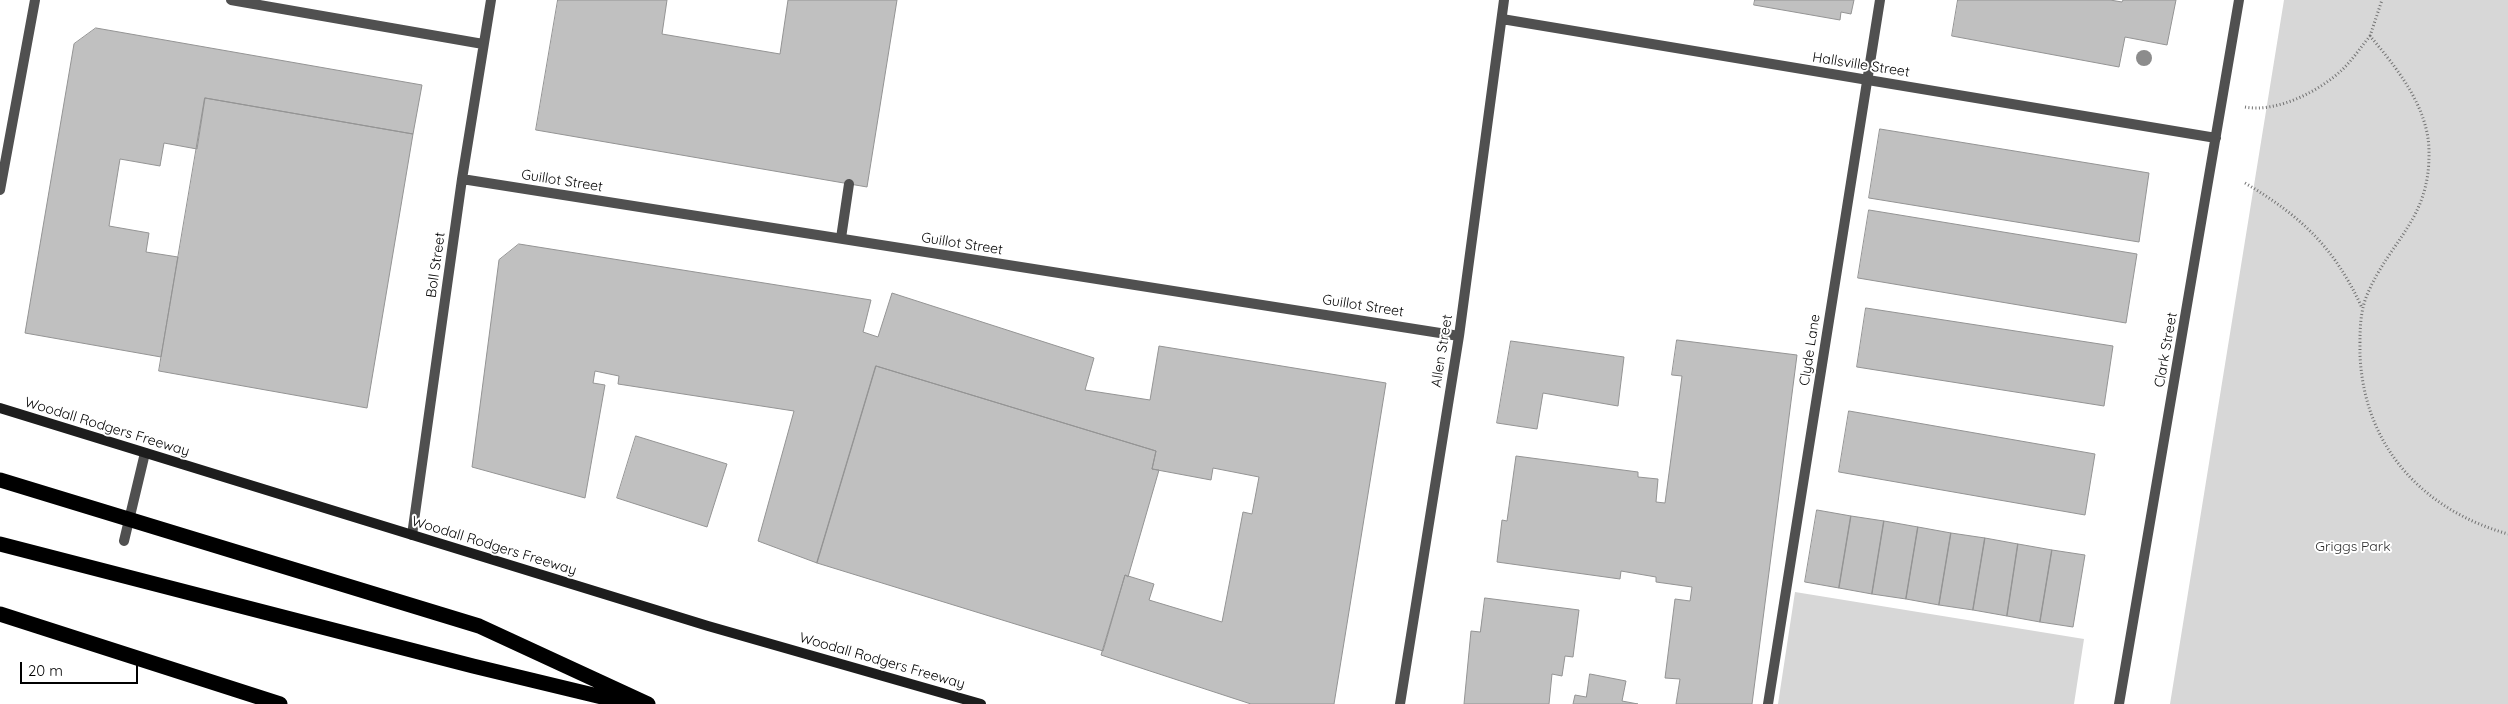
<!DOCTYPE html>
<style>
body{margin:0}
#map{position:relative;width:2508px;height:704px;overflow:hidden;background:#fff;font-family:Quicksand,sans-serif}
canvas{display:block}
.scale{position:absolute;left:20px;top:662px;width:118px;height:22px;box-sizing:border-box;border:2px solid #000;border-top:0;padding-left:6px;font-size:15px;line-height:18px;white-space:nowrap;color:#000;-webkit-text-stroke:4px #fff;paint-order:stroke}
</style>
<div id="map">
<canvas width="2508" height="704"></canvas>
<div class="scale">20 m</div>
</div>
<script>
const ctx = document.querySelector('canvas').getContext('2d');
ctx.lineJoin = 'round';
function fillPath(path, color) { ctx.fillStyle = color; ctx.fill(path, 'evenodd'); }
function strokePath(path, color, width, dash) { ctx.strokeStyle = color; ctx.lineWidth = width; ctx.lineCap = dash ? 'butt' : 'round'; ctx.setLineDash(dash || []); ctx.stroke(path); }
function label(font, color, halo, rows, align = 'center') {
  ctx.font = font + ' Quicksand,sans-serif'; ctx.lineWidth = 4; ctx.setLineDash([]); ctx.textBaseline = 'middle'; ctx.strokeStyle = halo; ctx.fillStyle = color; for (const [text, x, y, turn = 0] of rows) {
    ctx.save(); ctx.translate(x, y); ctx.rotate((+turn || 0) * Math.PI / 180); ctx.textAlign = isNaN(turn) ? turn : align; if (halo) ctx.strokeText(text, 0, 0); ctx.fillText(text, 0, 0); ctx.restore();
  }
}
const green = new Path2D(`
 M2284 0H2508V704H2170Z
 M1795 592 2084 639 2074 704H1778Z`);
const building = new Path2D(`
 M558 0H667L662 34 780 54 788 0H897L867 187 536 130Z
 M1755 0H1854L1851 14 1841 12 1840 20 1754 5Z
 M1958 0H2110L2122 2 2123 0H2176L2167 45 2125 37 2119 67 1952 36Z
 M96 28 422 85 413 134 205 98 197 149 164 143 160 166 120 159 109 226 149 233 146 252 178 257 161 357 25 333 74 44Z
 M205 98 413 134 367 408 159 371Z
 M1880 129 2149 173 2139 242 1869 198Z
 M1869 210 2137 254 2126 323 1858 278Z
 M519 244 871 300 863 332 878 337 892 293 1094 358 1085 390 1150 400 1159 346 1386 383 1334 704H1251L1101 655 1125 575 1154 584 1149 600 1222 622 1243 512 1252 514 1259 477 1213 468 1211 480 1152 469 1156 451 876 366 817 563 758 541 794 411 618 384 619 376 595 371 593 383 605 385 585 498 472 467 499 260Z
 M1866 308 2113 346 2104 406 1857 367Z
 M1677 340 1797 355 1752 704H1676L1680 679 1665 678 1675 599 1690 601 1692 587 1656 582V577L1621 571 1620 579 1497 562 1502 520 1507 521 1516 456 1638 472V477L1658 479 1656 502 1665 503 1682 376 1672 375Z
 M1511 341 1624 357 1618 406 1543 393 1537 429 1497 423Z
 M876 366 1156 451 1152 469 1159 470 1128 577 1125 575 1103 651 817 563Z
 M1849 411 2095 454 2085 515 1839 472Z
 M636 436 727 464 707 527 617 498Z
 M1817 510 1851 516 1839 588 1805 582Z
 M1851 516 1884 521 1872 594 1839 588Z
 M1884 521 1918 527 1906 599 1872 594Z
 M1918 527 1951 533 1939 605 1906 599Z
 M1951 533 1985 538 1973 610 1939 605Z
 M1985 538 2018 544 2007 616 1973 610Z
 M2018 544 2052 550 2040 622 2007 616Z
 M2052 550 2085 555 2073 627 2040 622Z
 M1485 598 1579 610 1573 657 1565 656 1562 676 1552 674 1549 704H1464L1471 631 1480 632Z
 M1590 674 1626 681 1622 701 1638 704H1573L1575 695 1586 697Z`);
const path = new Path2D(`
 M2370 36 2382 0
 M2245 107C2277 113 2320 91 2343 69 2353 59 2361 47 2370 36 2397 68 2429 108 2429 152 2430 220 2390 240 2367 295 2359 314 2360 336 2360 355 2364 447 2423 510 2508 534
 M2245 183C2301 216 2335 248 2362 308`);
const service = new Path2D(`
 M841 238 849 184
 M124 541 145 453
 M1768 704 1880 0`);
const minor = new Path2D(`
 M231 0 483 44
 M1502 19 2216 138
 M462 179 1459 336
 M0 190 35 0
 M412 535 462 179 491 0
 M1400 704 1459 336 1504 0
 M2119 704 2239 0`);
const secondary = new Path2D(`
 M0 408 708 626 981 704`);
const motorway = new Path2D(`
 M0 480 479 626 648 704
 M0 544 473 666 631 704
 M0 614 280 704`);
const trees = [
 [2144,58]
];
const streetNames = [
 ["Hallsville Street",1861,65,9],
 ["Guillot Street",562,181,9],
 ["Guillot Street",962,244,9],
 ["Boll Street",436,265,-82],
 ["Guillot Street",1363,306,9],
 ["Clyde Lane",1810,350,-81],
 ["Clark Street",2166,350,-80],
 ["Allen Street",1442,351,-81],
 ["Woodall Rodgers Freeway",107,427,17],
 ["Woodall Rodgers Freeway",494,546,17],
 ["Woodall Rodgers Freeway",882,661,16]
];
const parkNames = [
 ["Griggs Park",2353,547]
];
fillPath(green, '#d7d7d7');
fillPath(building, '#c0c0c0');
strokePath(building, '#949494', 1);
strokePath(path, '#727272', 3, [1, 2.5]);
strokePath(service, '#505050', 10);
strokePath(minor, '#505050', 10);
strokePath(secondary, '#1d1d1d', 10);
strokePath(motorway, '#000', 15);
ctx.fillStyle = '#8c8c8c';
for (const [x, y] of trees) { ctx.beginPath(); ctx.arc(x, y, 8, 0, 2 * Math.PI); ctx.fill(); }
label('14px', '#000', '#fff', streetNames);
label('14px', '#2e2e2e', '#fff', parkNames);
</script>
